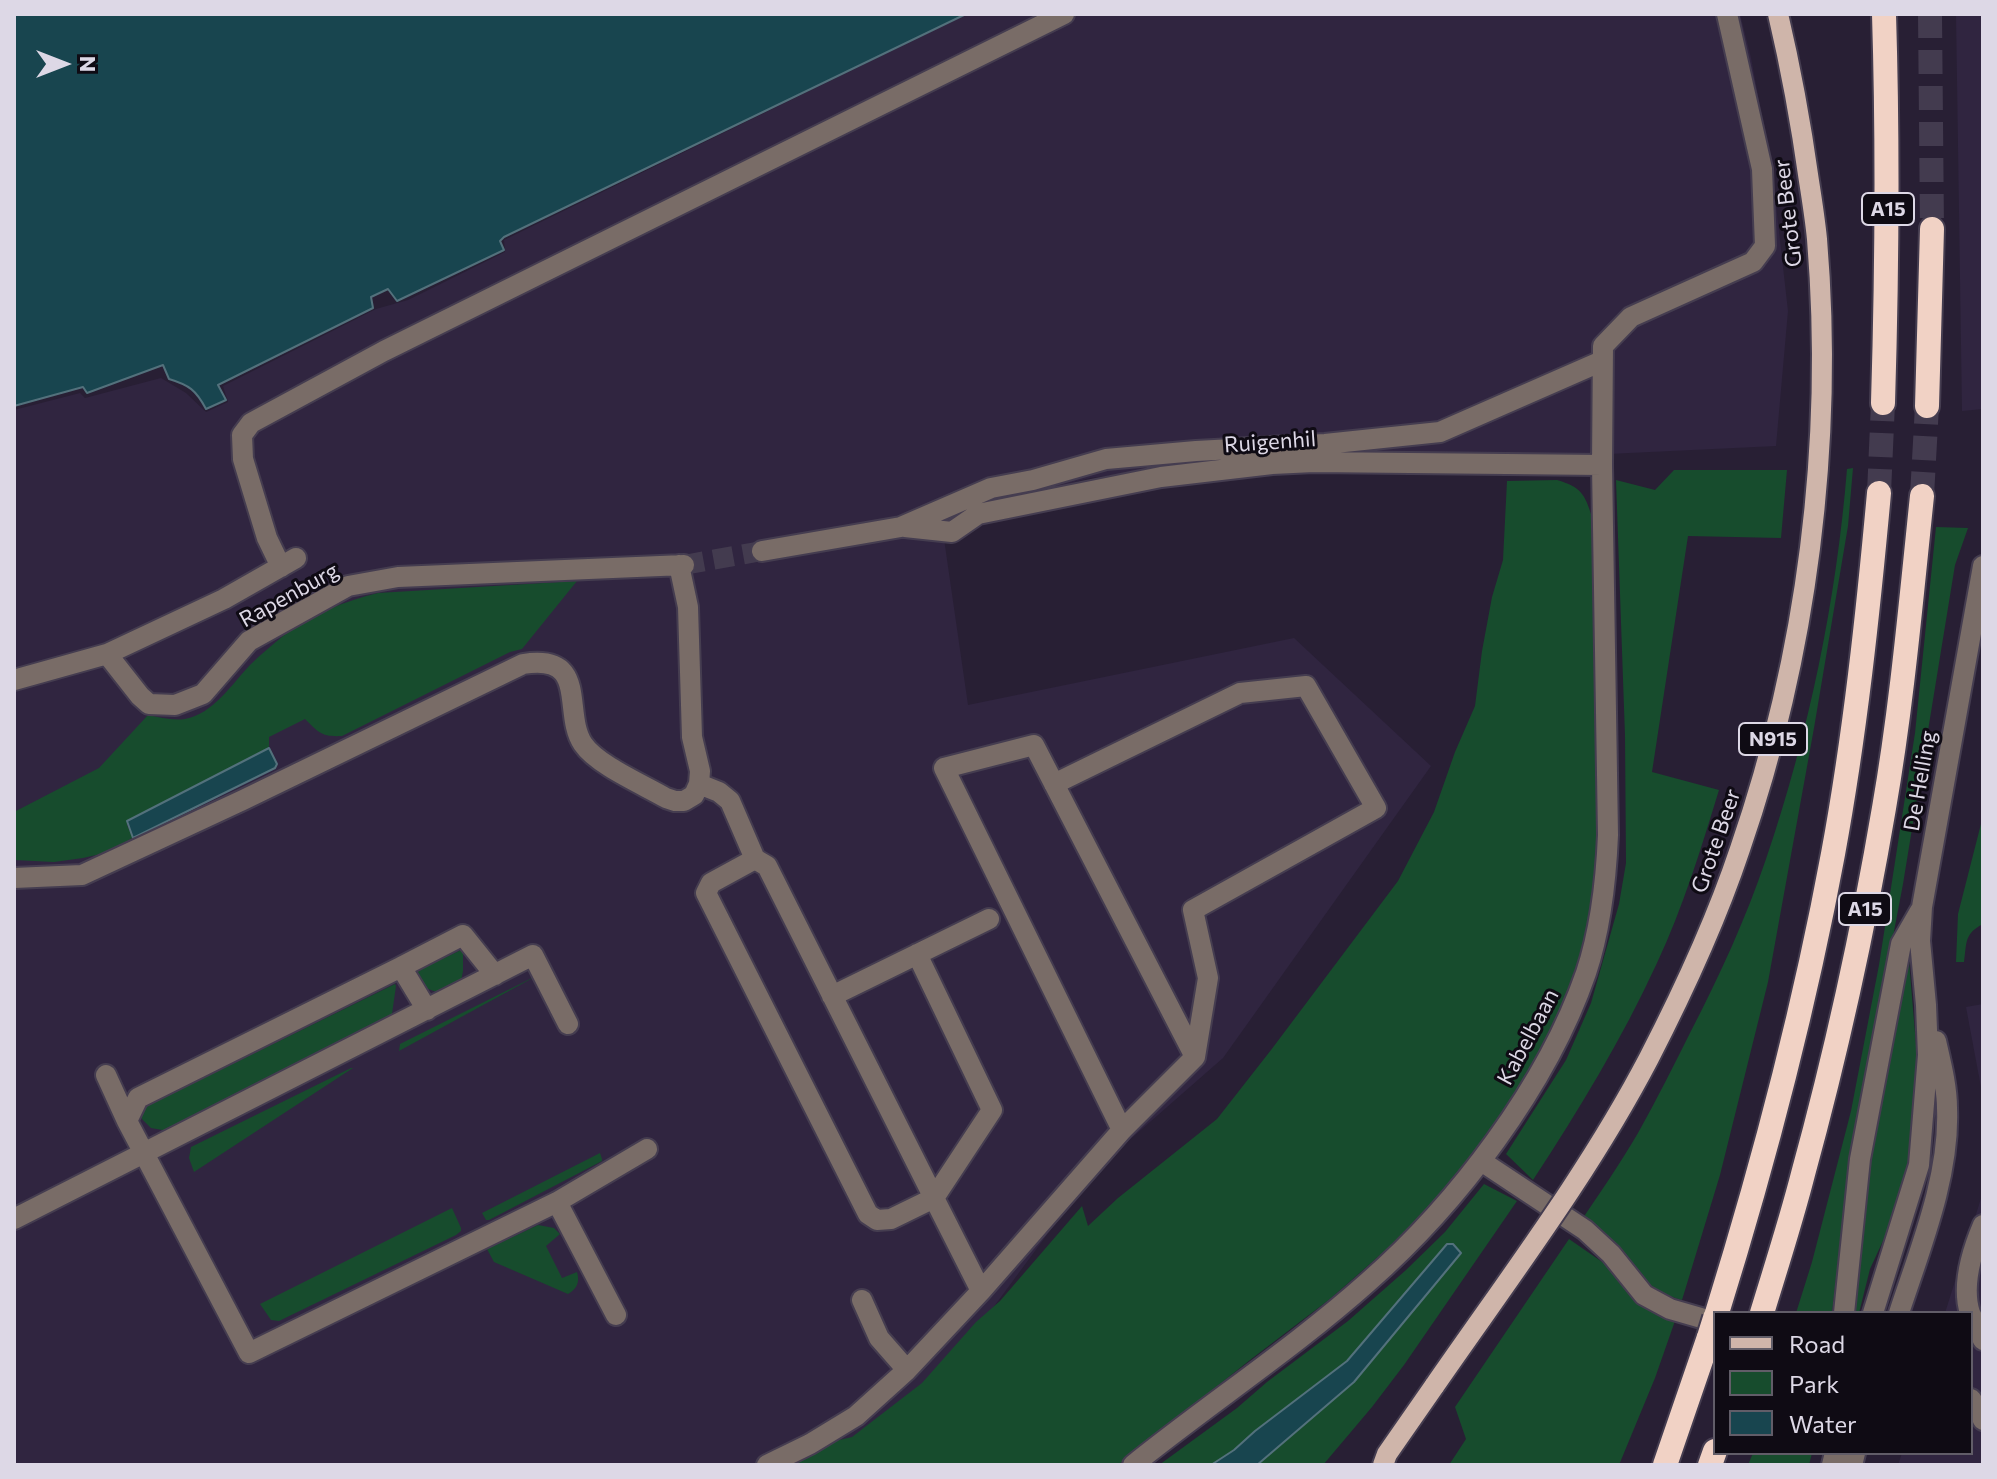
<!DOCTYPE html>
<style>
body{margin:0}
#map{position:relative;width:1997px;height:1479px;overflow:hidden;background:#281f34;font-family:Commissioner,sans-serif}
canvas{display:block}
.frame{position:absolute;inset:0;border:16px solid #ddd8e6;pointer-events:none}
.legend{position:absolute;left:1713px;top:1311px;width:260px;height:144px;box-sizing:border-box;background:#0f0b14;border:2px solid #615d68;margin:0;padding:10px 14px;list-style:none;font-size:24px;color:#ddd8e6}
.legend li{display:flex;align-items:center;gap:16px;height:40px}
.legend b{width:40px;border:2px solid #615d68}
.north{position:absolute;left:24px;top:24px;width:80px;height:80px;-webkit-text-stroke:6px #0f0b14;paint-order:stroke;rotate:90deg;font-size:22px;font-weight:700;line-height:32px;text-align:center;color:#ddd8e6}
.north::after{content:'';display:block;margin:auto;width:28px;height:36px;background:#ddd8e6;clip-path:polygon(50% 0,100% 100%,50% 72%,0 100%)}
</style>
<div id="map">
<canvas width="1997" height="1479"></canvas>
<div class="frame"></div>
<ul class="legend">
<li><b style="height:10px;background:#cfb5aa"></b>Road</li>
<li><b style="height:22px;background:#174c2d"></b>Park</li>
<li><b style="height:22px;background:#18454f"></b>Water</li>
</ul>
<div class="north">N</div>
</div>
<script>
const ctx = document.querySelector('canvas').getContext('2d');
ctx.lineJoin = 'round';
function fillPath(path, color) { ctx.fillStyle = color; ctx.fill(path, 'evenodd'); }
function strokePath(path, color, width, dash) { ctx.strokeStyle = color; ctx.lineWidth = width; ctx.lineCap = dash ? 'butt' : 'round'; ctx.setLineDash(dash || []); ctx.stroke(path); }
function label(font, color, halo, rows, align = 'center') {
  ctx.font = font + ' Commissioner,sans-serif'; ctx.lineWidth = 6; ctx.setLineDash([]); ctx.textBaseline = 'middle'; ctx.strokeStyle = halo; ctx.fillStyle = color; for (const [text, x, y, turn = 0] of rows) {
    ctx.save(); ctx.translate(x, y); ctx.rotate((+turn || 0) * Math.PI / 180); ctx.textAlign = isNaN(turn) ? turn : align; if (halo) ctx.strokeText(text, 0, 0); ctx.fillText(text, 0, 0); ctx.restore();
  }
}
const built = new Path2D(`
 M967 14H1740L1751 58 1772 170 1788 311 1776 446 1608 454 1297 453 1090 478 941 518 968 705 1294 638 1431 766 1223 1058 1094 1171 877 1465H14V410L80 393 85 398 161 378 186 393 206 412 228 402 223 386 376 309 408 300 505 252 504 240Z
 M1956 14H1983V409L1962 411Z
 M1983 1004V1098L1966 1007Z
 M1983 1192V1465H1898L1902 1453H1971V1313H1945Z`);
const green = new Path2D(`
 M1853 468 1848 526 1814 728 1768 982 1720 1175 1682 1300C1646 1291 1607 1249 1579 1224 1599 1194 1620 1164 1638 1133 1657 1099 1674 1065 1691 1031 1720 975 1746 918 1766 859 1809 732 1836 602 1847 469Z
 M1674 470H1787L1781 538 1688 536 1652 772 1719 790C1701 849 1683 907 1657 963 1622 1039 1579 1110 1533 1180L1506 1154 1566 1060 1591 1003 1619 904 1626 863 1625 736 1616 480 1655 490Z
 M1557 480C1581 487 1585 494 1592 517L1599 731 1598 862 1589 930 1567 993 1543 1047 1512 1099 1469 1160 1425 1213 1387 1249 1330 1299 1250 1360 1118 1465H788L835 1441 852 1437 922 1383 976 1322 1000 1301 1082 1206 1088 1226 1118 1198 1217 1119 1271 1050 1398 881 1434 812 1455 752 1475 706 1482 651 1492 597 1503 560 1507 481Z
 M1936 527 1968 528 1955 565 1903 884 1849 1168 1832 1313H1796L1812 1262 1851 1111 1879 965 1915 733Z
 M577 581 522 649 510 652 342 736C322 737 319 733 305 719L269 737V748L127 821V825L133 838 105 853 83 858 54 862 14 860V812L99 768 148 715C160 717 172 721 185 719 213 714 232 684 250 665 260 655 272 645 283 636 311 615 344 601 378 593Z
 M1983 816V924C1964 934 1967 942 1964 962H1956L1958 914Z
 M463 949V971L461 981 439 993 423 987 411 974Z
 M1908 949 1917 1057 1916 1099 1910 1162 1900 1204 1870 1269 1859 1313H1850L1868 1160Z
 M540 974 399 1051 400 1044Z
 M395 984 396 986 392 1014 388 1019 168 1131 151 1128 142 1119V1114L145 1107Z
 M351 1068H353L194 1172 189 1158 191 1147Z
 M600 1153 602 1159V1161L489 1220H486L482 1213Z
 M1484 1184 1517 1201 1404 1365 1372 1407 1323 1465H1257L1354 1382 1461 1253 1453 1244 1447 1245 1347 1361 1255 1431 1234 1450 1211 1465H1159L1237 1408 1267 1382 1348 1321 1406 1270 1445 1232Z
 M452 1208 461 1228V1231L456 1235 279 1321 271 1320 260 1304Z
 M538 1225 554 1228 560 1234 546 1246 562 1278 577 1272C580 1282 577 1289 568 1294L494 1262 487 1249Z
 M1569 1239 1608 1266 1620 1284 1641 1302 1676 1318 1655 1378 1619 1465H1449L1466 1439 1455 1407Z
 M1753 1453H1812L1809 1465H1748Z`);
const water = new Path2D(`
 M14 14H966L504 237 500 241 504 250 397 301 388 289 371 297 373 308 218 385 226 400 206 409C196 390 189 385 169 379L163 365 87 393 83 387 14 406Z
 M269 748 277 764 275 768 133 838 127 821Z
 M1447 1244H1453L1461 1253 1354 1382 1257 1465H1211L1234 1450 1255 1431 1347 1361Z`);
const minorTunnel = new Path2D(`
 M684 565 762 551`);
const highwayTunnel = new Path2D(`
 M1930 14 1932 229
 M1879 493 1883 403
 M1922 496 1927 406`);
const minor = new Path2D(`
 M905 527 952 532 978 514 1161 477 1272 464 1314 462 1602 465
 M762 551 901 527 991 488 1033 480 1106 459 1196 451 1325 444 1440 432 1602 361
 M281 567 267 538 243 459 242 435 251 423 384 351 1064 14
 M107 654 224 599 296 558
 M14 680 107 654 140 696 149 704 175 705 203 694 249 641 348 586 398 577 684 565
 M699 784 719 792 730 801 755 859
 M755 859 767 866 934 1198 891 1219 877 1220 868 1214 706 893 711 883Z
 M14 878 82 875 243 800 523 664C590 653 562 713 583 744 597 765 644 785 666 798L675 801H684L694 795 699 784 700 771 692 737 688 607 679 565
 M917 954 992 1110 934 1198 981 1291
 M401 967 463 935 495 975
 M832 996 989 919
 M427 1010 401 967 138 1098 127 1121 249 1353 557 1202 647 1149
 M106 1075 127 1121
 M1122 1130 944 768 1034 745 1195 1057
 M1481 1161 1585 1230 1611 1254 1644 1295 1670 1309 1715 1322
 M557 1202 616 1315
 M14 1219 533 955 568 1024
 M862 1300 879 1338 907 1370
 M1844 1313 1860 1159 1901 944 1920 911
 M1873 1313 1919 1165 1928 1055 1926 1005 1920 941 1922 907 1983 566
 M1899 1313C1920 1249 1950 1176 1947 1108 1947 1086 1941 1063 1936 1041
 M1970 1313C1961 1285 1972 1251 1983 1225
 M1971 1315 1983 1340
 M1971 1399 1979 1411 1983 1420
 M767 1465 810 1444 856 1416 907 1370 981 1291 1122 1130 1195 1057 1208 978 1193 910 1376 808 1306 686 1240 693 1054 784
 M1133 1465C1210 1403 1294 1348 1368 1282 1457 1204 1547 1086 1586 973 1601 928 1606 882 1608 835L1602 465 1603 346 1631 317 1753 262 1765 246 1762 169 1727 14
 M1832 1465 1835 1453
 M1852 1465 1855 1453`);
const major = new Path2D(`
 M1383 1465 1387 1454 1435 1385`);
const highway = new Path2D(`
 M1883 403C1887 273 1888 144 1884 14
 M1927 406 1932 229
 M1717 1313C1764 1162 1804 1010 1833 854 1855 735 1868 613 1879 493
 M1762 1313C1776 1267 1791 1221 1803 1174 1836 1054 1863 931 1884 808 1902 705 1911 600 1922 496
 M1665 1465 1709 1337
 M1710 1465 1715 1451`);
const majorBridge = new Path2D(`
 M1435 1385C1509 1278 1589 1173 1649 1058 1684 990 1716 921 1740 849 1807 655 1834 444 1817 239 1815 219 1812 200 1809 181 1801 124 1791 69 1778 14`);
const highwayBridge = new Path2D(`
 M1709 1337 1715 1318`);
const shields = [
 [1888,209,52],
 [1773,739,68],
 [1865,909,52]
];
const shieldNames = [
 ["A15",1888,209],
 ["N915",1773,739],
 ["A15",1865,909]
];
const streetNames = [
 ["Grote Beer",1788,213,-97],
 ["Ruigenhil",1270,442,-4],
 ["Rapenburg",289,595,-29],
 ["De Helling",1920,781,-80],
 ["Grote Beer",1716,841,-71],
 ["Kabelbaan",1528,1037,-62]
];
fillPath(built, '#302540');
fillPath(green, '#174c2d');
fillPath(water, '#18454f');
strokePath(water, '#53717c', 2);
strokePath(minorTunnel, '#433b4f', 20, [20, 10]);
strokePath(highwayTunnel, '#433b4f', 24, [24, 12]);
strokePath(minor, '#453d50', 24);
strokePath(major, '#453d50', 24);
strokePath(highway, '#453d50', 28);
strokePath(minor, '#796c67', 20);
strokePath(major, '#cfb5aa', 20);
strokePath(highway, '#f1d2c5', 24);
strokePath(majorBridge, '#453d50', 24, []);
strokePath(highwayBridge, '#453d50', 28, []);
strokePath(majorBridge, '#cfb5aa', 20);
strokePath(highwayBridge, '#f1d2c5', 24);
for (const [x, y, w] of shields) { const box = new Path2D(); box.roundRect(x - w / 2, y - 16, w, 32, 6); ctx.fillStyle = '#0f0b14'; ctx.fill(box); strokePath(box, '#ddd8e6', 2); }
label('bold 20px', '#ddd8e6', null, shieldNames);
label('22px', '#ddd8e6', '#0f0b14', streetNames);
</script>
